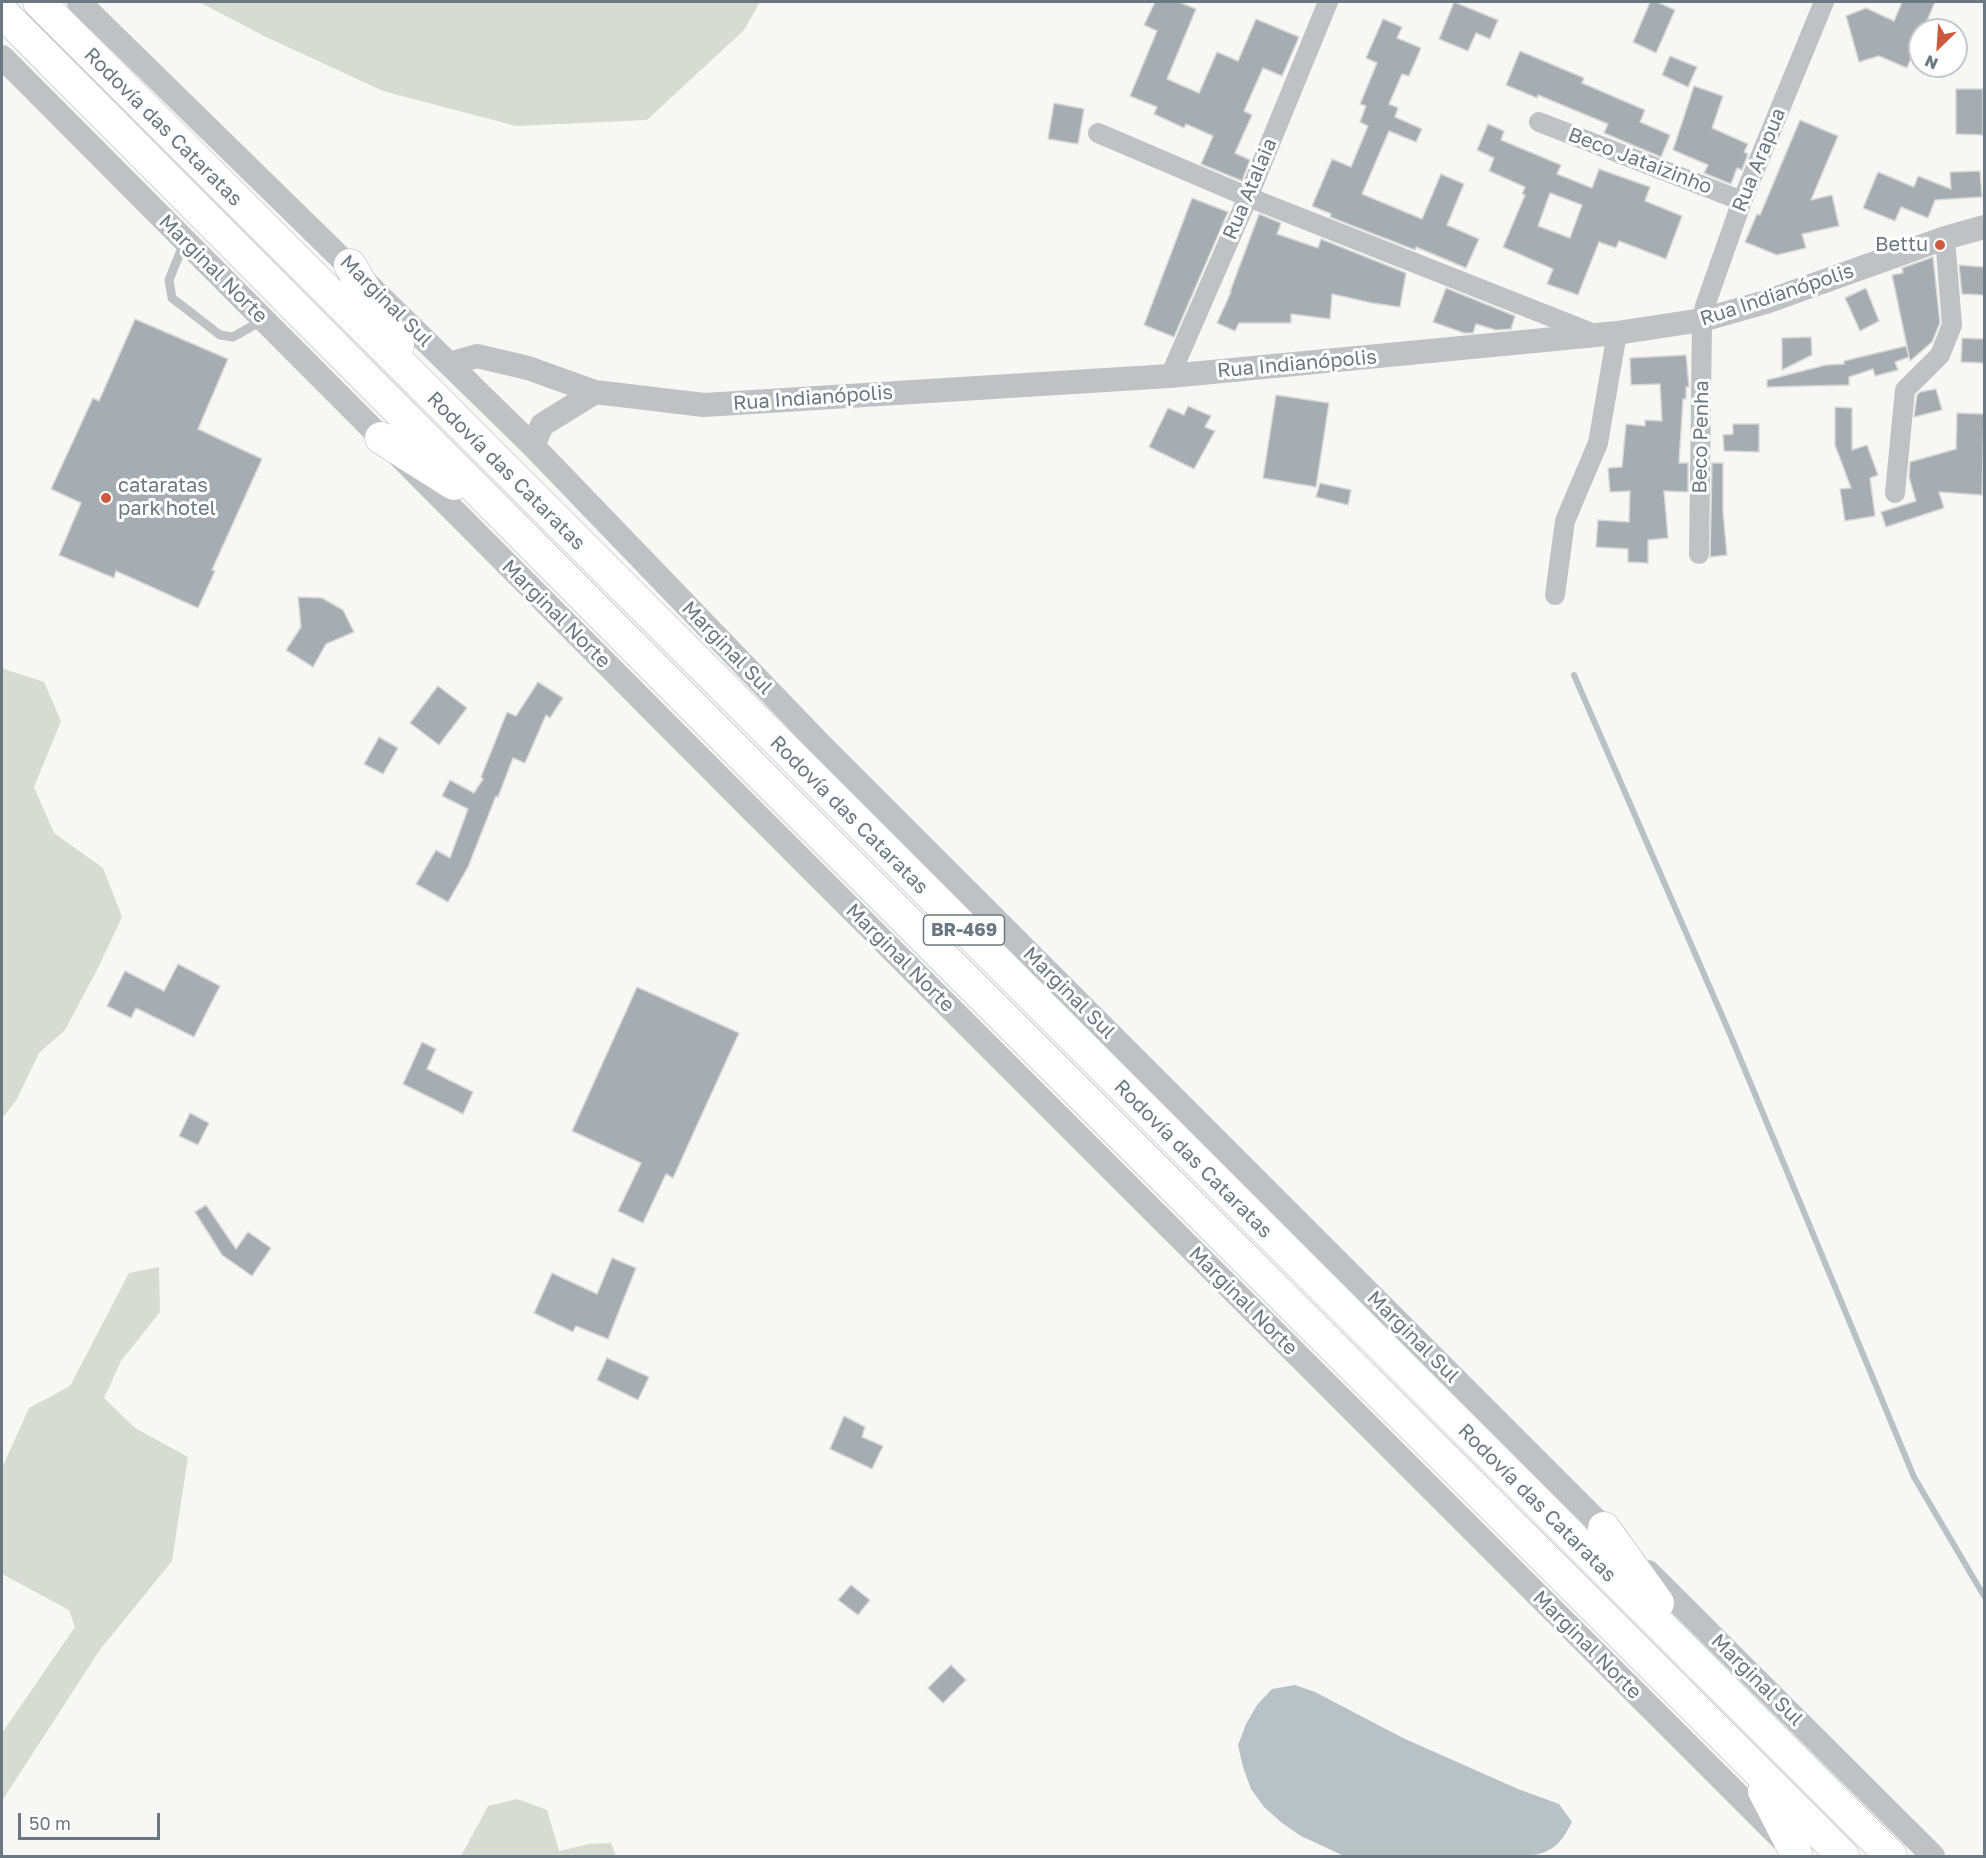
<!DOCTYPE html>
<meta charset="utf-8">
<style>
body{margin:0}
#map{position:relative;width:1986px;height:1858px;overflow:hidden;background:#f7f7f4;font-family:"Golos Text",sans-serif}
canvas{display:block}
.frame{position:absolute;inset:0;border:3px solid #6a7881;pointer-events:none}
.north{position:absolute;left:1908px;top:18px;width:60px;height:60px;box-sizing:border-box;background:#fff;border:2px solid #c3c9cd;border-radius:50%;rotate:205deg;font-size:16px;font-weight:700;line-height:24px;text-align:center;color:#6a7881}
.north::after{content:'';display:block;margin:auto;width:21px;height:27px;background:#cd5a3e;clip-path:polygon(50% 0,100% 100%,50% 72%,0 100%)}
.scale{position:absolute;left:18px;top:1813px;width:142px;height:27px;box-sizing:border-box;border:3px solid #6a7881;border-top:0;padding-left:8px;font-size:18px;line-height:21px;white-space:nowrap;color:#6a7881;-webkit-text-stroke:4px #fff;paint-order:stroke}
</style>
<div id="map">
<canvas width="1986" height="1858"></canvas>
<div class="frame"></div>
<div class="north">N</div>
<div class="scale">50 m</div>
</div>
<script>
const ctx = document.querySelector('canvas').getContext('2d');
ctx.lineJoin = 'round';
function fillPath(path, color) { ctx.fillStyle = color; ctx.fill(path, 'evenodd'); }
function strokePath(path, color, width, dash) { ctx.strokeStyle = color; ctx.lineWidth = width; ctx.lineCap = dash ? 'butt' : 'round'; ctx.setLineDash(dash || []); ctx.stroke(path); }
function label(font, color, halo, rows, align = 'center') {
  ctx.font = font + ' "Golos Text",sans-serif'; ctx.lineWidth = 6; ctx.setLineDash([]); ctx.textBaseline = 'middle'; ctx.strokeStyle = halo; ctx.fillStyle = color; for (const [text, x, y, turn = 0] of rows) {
    ctx.save(); ctx.translate(x, y); ctx.rotate((+turn || 0) * Math.PI / 180); ctx.textAlign = isNaN(turn) ? turn : align; if (halo) ctx.strokeText(text, 0, 0); ctx.fillText(text, 0, 0); ctx.restore();
  }
}
const green = new Path2D(`
 M199 2H760L744 30 647 120 516 126 383 91 266 37Z
 M2 666 4 669 44 682 61 721 34 787 54 833 103 868 122 917 99 966 65 1030 39 1053 17 1099 2 1119Z
 M159 1267 160 1312 121 1361 104 1398 135 1428 188 1457 172 1561 99 1651 2 1801V1733L75 1627 69 1610 2 1574V1468L29 1408 70 1386 129 1273Z
 M517 1799 547 1810 559 1851 589 1844 611 1843 616 1856H461L488 1806Z`);
const water = new Path2D(`
 M1295 1685 1315 1692 1403 1738 1518 1789 1559 1804 1572 1822C1561 1843 1554 1852 1529 1856H1344L1301 1836 1282 1823 1264 1807 1251 1789 1243 1767 1238 1745 1246 1724 1257 1705 1272 1689Z`);
const stream = new Path2D(`
 M1574 675 1730 1034 1914 1477 1984 1596`);
const building = new Path2D(`
 M1155 2H1179L1196 9 1167 79 1199 93 1217 52 1238 61 1256 19 1299 37 1282 76 1263 68 1244 111 1252 115 1235 153 1250 160 1242 181 1201 164 1213 136 1186 124 1184 128 1154 114 1157 107 1130 96 1157 31 1144 25Z
 M1454 2 1498 20 1490 39 1476 33 1468 51 1439 39Z
 M1650 2H1657L1675 10 1656 53 1633 42Z
 M1902 2H1935L1923 30H1920V37L1907 68 1879 56 1859 62 1846 16 1866 8 1894 21Z
 M1383 19 1402 27 1397 38 1421 48 1409 76 1402 74 1389 104 1398 108 1395 117 1422 129 1416 142 1389 131 1362 194 1422 219 1441 174 1464 184 1447 225 1479 239 1466 268 1416 247 1415 250 1330 217 1331 214 1312 206 1332 159 1351 167 1368 126 1360 122 1366 106 1360 104 1377 63 1366 58Z
 M1520 51 1584 78 1582 83 1645 110 1640 122 1670 135 1661 157 1604 133 1608 124 1538 95 1537 98 1506 85Z
 M1670 56 1697 67 1688 87 1662 75Z
 M1694 86 1723 96 1712 128 1748 144 1744 152 1748 154 1742 170 1737 168 1731 184 1704 173 1708 165 1673 150Z
 M1956 89H1983V135L1956 134Z
 M1054 103 1084 109 1078 144 1048 139Z
 M1800 120 1838 136 1811 200 1832 195 1839 226 1802 234 1806 248 1777 255 1745 242 1757 214 1760 215Z
 M1488 124 1504 131 1501 140 1561 165 1557 174 1592 188 1599 169 1650 187 1645 201 1682 216 1666 259 1619 241 1616 248 1599 242 1578 295 1547 284 1553 269 1503 247 1525 195 1522 194 1525 187 1489 171 1494 158 1477 150ZM1550 193 1582 205 1570 238 1538 226Z
 M1980 171 1982 197 1935 200 1928 218 1901 207 1895 221 1863 208 1878 172 1914 187 1918 176 1951 189 1950 172Z
 M1192 198 1228 212 1174 337 1144 325Z
 M1259 214 1281 223 1277 234 1318 248 1321 239 1406 273 1400 307 1372 303 1332 294 1330 319 1291 314V323H1239L1235 331 1217 323 1231 292H1230Z
 M1933 257 1940 323 1932 342 1910 361 1892 275 1903 273 1902 268Z
 M1959 265 1984 267V295L1962 294Z
 M1446 288 1515 316 1511 329 1496 330 1476 324 1473 333H1464L1433 322Z
 M1866 288 1879 321 1860 331 1845 298Z
 M135 319 228 359 198 429 262 459 212 570 215 571 198 608 116 571 114 578 59 555 81 503 51 489 93 398 99 401Z
 M1811 337 1812 355 1782 370V338Z
 M1962 338 1984 339V363L1961 362Z
 M1906 346 1909 357 1895 362 1898 370 1875 376 1873 369 1849 377V385L1767 387V380L1826 365 1844 364V361Z
 M1686 355 1689 387H1686V399H1683L1679 463H1688V492L1664 491 1668 538 1648 540V563L1628 562V549L1596 547 1598 520 1629 522 1630 491 1610 492 1608 468 1622 467 1626 424 1645 426V420L1662 421 1660 384 1631 385 1630 358Z
 M1936 389 1942 410 1914 417 1917 395 1920 392Z
 M1276 395 1329 403 1316 487 1263 478Z
 M1188 406 1211 416 1205 427 1215 431 1194 469 1149 447 1168 408 1184 415Z
 M1835 407 1852 408V450L1867 445 1878 475 1870 478 1875 516 1845 521 1840 489 1851 488 1835 445Z
 M1957 413 1984 414 1982 495 1939 492 1944 508 1886 527 1881 512 1916 501 1909 477 1910 462 1956 449Z
 M1733 424H1759V452L1724 451 1723 435 1733 434Z
 M1712 463H1723V512L1727 555 1710 557Z
 M1320 483 1351 490 1348 505 1316 497Z
 M298 597 322 598 343 610 354 632 326 644 313 667 286 650 301 627Z
 M538 682 563 698 550 718 546 715 525 763 513 758 498 797 496 796 468 867 448 902 416 884 436 850 450 858 468 809 442 796 450 780 474 793 483 779 481 777 507 712 516 716Z
 M438 686 467 708 439 745 410 723Z
 M379 737 398 748 383 774 364 764Z
 M178 964 220 986 194 1037 136 1008 131 1018 107 1006 125 971 164 991Z
 M637 987 739 1033 673 1178 666 1174 643 1223 618 1211 641 1163 572 1131Z
 M422 1042 436 1049 427 1069 473 1092 463 1114 403 1084Z
 M190 1113 209 1123 198 1145 179 1136Z
 M206 1205 236 1249 248 1232 271 1248 252 1276 222 1255 195 1212Z
 M612 1258 636 1268 608 1339 576 1326 573 1332 534 1313 552 1273 597 1294Z
 M607 1358 649 1377 638 1400 597 1380Z
 M844 1416 865 1427 862 1437 883 1446 872 1469 830 1449Z
 M851 1585 870 1600 858 1615 838 1600Z
 M951 1665 966 1680 943 1703 928 1688Z`);
const service = new Path2D(`
 M184 243 169 280 172 298 220 335 233 337 263 320`);
const minor = new Path2D(`
 M1539 122 1742 201
 M1098 133 1248 197 1597 335
 M1170 376 1248 197 1328 2
 M1895 493 1905 390 1940 355 1952 325 1945 238
 M1699 554 1702 320 1705 306 1742 201 1824 2
 M1555 595 1565 521 1598 443 1617 333`);
const tertiary = new Path2D(`
 M79 2 533 446 820 744 1615 1539
 M2 57 753 811 1781 1838
 M449 364 477 356 528 368 595 392 704 405 1170 376 1617 333 1702 320 1766 302 1945 238 1984 227
 M533 446 542 425 595 392
 M1648 1572 1933 1856`);
const trunk = new Path2D(`
 M39 2 1891 1856
 M2 12 775 789 1843 1856
 M350 265 398 346
 M381 438 454 484
 M1604 1528 1658 1603
 M1764 1791 1796 1853`);
const markers = [
 [1940,245,6,"#cd5a3e"],
 [106,498,6,"#cd5a3e"]
];
const shields = [
 [964,930,81]
];
const shieldNames = [
 ["BR-469",964,930]
];
const streetNames = [
 ["Rodovía das Cataratas",163,127,45],
 ["Rua Arapua",1759,160,-68],
 ["Beco Jataizinho",1640,161,21],
 ["Rua Atalaia",1250,189,-67],
 ["Marginal Norte",213,269,45],
 ["Rua Indianópolis",1777,295,-18],
 ["Marginal Sul",386,301,45],
 ["Rua Indianópolis",1297,364,-5],
 ["Rua Indianópolis",813,398,-4],
 ["Beco Penha",1701,437,-89],
 ["Rodovía das Cataratas",506,471,45],
 ["Marginal Norte",556,614,45],
 ["Marginal Sul",727,648,46],
 ["Rodovía das Cataratas",849,815,45],
 ["Marginal Norte",900,958,45],
 ["Marginal Sul",1069,993,45],
 ["Rodovía das Cataratas",1193,1159,45],
 ["Marginal Norte",1243,1301,45],
 ["Marginal Sul",1413,1337,45],
 ["Rodovía das Cataratas",1537,1503,45],
 ["Marginal Norte",1587,1645,45],
 ["Marginal Sul",1757,1680,45]
];
const poiNames = [
 ["Bettu",1928,245],
 ["cataratas",118,486,"left"],
 ["park hotel",118,509,"left"]
];
fillPath(green, '#d7dbd4');
fillPath(water, '#b8c2c6');
strokePath(stream, '#b8c2c6', 6);
fillPath(building, '#a6adb2');
strokePath(building, '#d8d8d7', 1.5);
strokePath(trunk, '#b2b5b8', 33);
strokePath(service, '#bec2c5', 9);
strokePath(minor, '#bec2c5', 20);
strokePath(tertiary, '#bec2c5', 24);
strokePath(trunk, '#fff', 32);
for (const [x, y, r, color] of markers) { const dot = new Path2D(); dot.arc(x, y, r, 0, 2 * Math.PI); ctx.fillStyle = color; ctx.fill(dot); strokePath(dot, '#fff', 2); }
for (const [x, y, w] of shields) { const box = new Path2D(); box.roundRect(x - w / 2, y - 15, w, 30, 4.5); ctx.fillStyle = '#fff'; ctx.fill(box); strokePath(box, '#6a7881', 1.5); }
label('bold 18px', '#6a7881', null, shieldNames);
label('20px', '#6a7881', '#fff', streetNames);
label('20px', '#6a7881', '#fff', poiNames, 'right');
</script>
